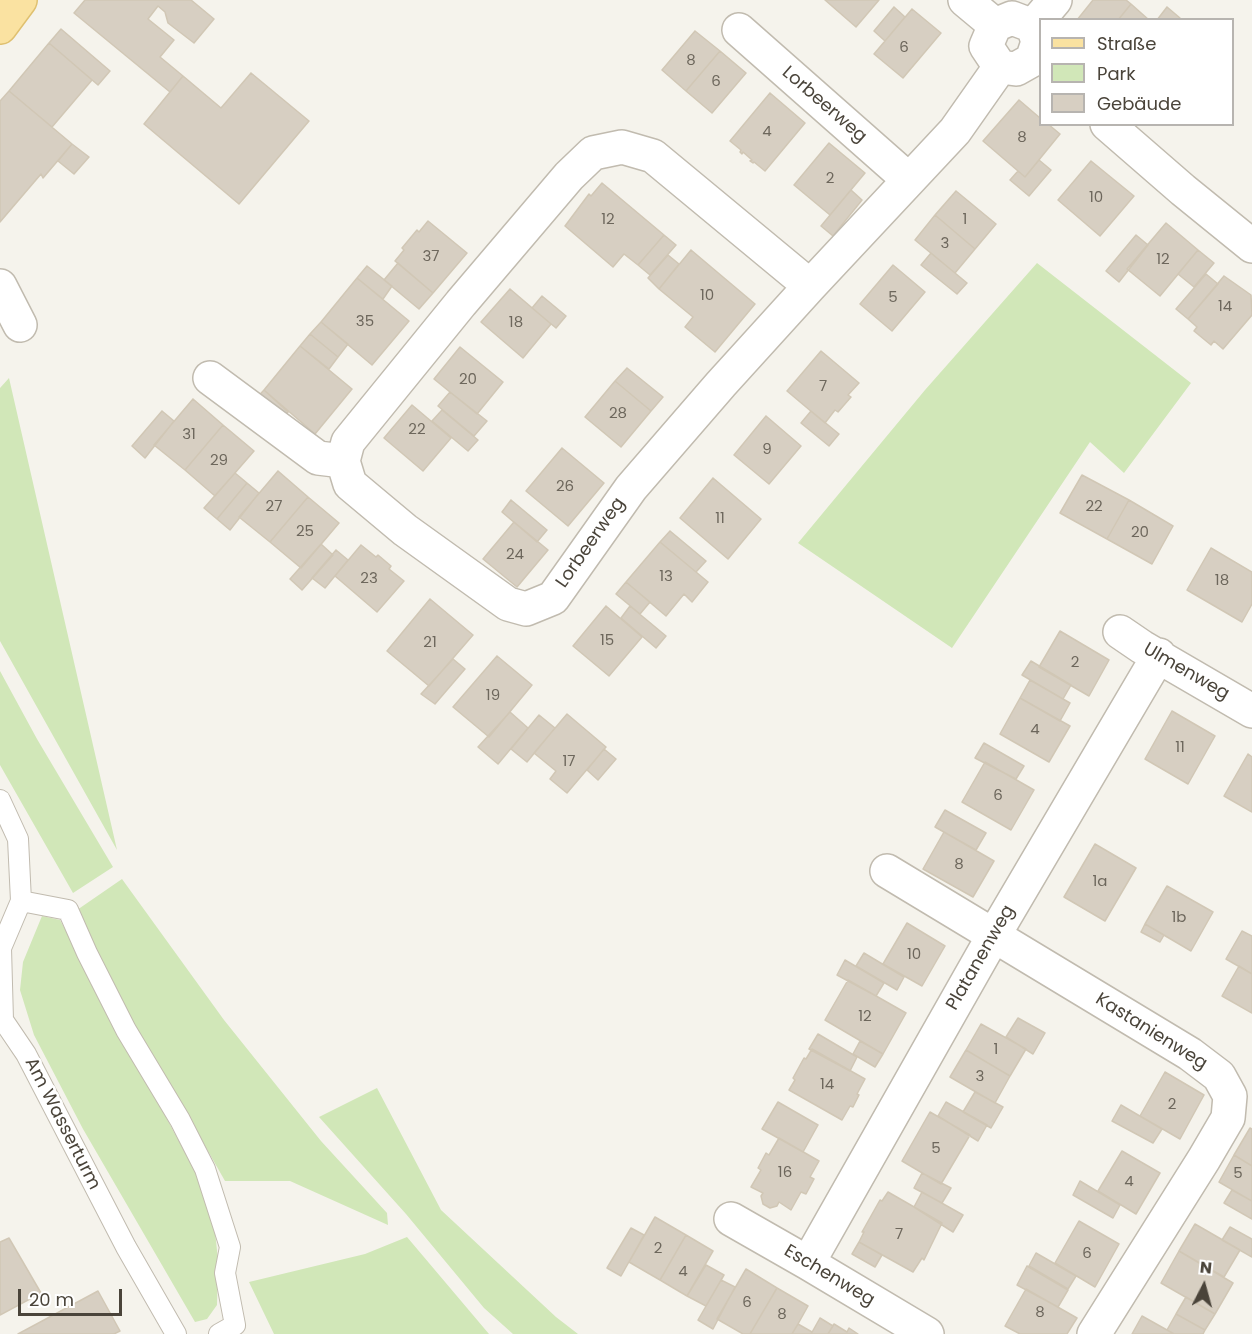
<!DOCTYPE html>
<html>
<head>
<meta charset="utf-8">
<style>
  body { margin:0 }
  #map { position:relative; width:1252px; height:1334px; overflow:hidden; background:#f5f3ec; font-family:Poppins,sans-serif }
  canvas { display:block }
  .legend { position:absolute; left:1039px; top:18px; width:195px; height:108px; box-sizing:border-box; background:#fff; border:2px solid #b7b4b0; margin:0; padding:8px 10px; list-style:none; font-size:18px; color:#4a443a }
  .legend li { display:flex; align-items:center; gap:12px; height:30px }
  .legend b { width:30px; border:2px solid #b7b4b0 }
  .north { position:absolute; left:1174px; top:1256px; width:60px; height:60px; -webkit-text-stroke:4px #fff; paint-order:stroke; rotate:6deg; font-size:16px; font-weight:700; line-height:24px; text-align:center; color:#4a443a }
  .north::after { content:''; display:block; margin:auto; width:21px; height:27px; background:#4a443a; clip-path:polygon(50% 0,100% 100%,50% 72%,0 100%) }
  .scale { position:absolute; left:18px; top:1289px; width:104px; height:27px; box-sizing:border-box; border:3px solid #4a443a; border-top:0; padding-left:8px; font-size:18px; line-height:21px; white-space:nowrap; color:#4a443a; -webkit-text-stroke:4px #fff; paint-order:stroke }
</style>
</head>
<body>
<div id="map">
<canvas width="1252" height="1334"></canvas>
<ul class="legend">
<li><b style="height:8px;background:#fae2a1"></b>Straße</li>
<li><b style="height:16px;background:#d1e7b8"></b>Park</li>
<li><b style="height:16px;background:#d7cfc2"></b>Gebäude</li>
</ul>
<div class="north">N</div>
<div class="scale">20 m</div>
</div>
<script>
const ctx = document.querySelector('canvas').getContext('2d');
ctx.lineJoin = 'round';
function paint(path, color) { ctx.fillStyle = color; ctx.fill(path, 'evenodd'); }
const shape = rows => new Path2D(rows.map(r => 'M' + r).join(''));
function trace(path, color, width, dash) { ctx.strokeStyle = color; ctx.lineWidth = width; ctx.lineCap = dash ? 'butt' : 'round'; ctx.setLineDash(dash || []); ctx.stroke(path); }
function label(font, color, halo, rows, align = 'center') {
  ctx.font = font + ' Poppins,sans-serif'; ctx.lineWidth = 5; ctx.setLineDash([]); ctx.textBaseline = 'middle'; ctx.strokeStyle = halo; ctx.fillStyle = color; for (const [text, x, y, turn = 0] of rows) {
    ctx.save(); ctx.translate(x, y); ctx.rotate((+turn || 0) * Math.PI / 180); ctx.textAlign = isNaN(turn) ? turn : align; if (halo) ctx.strokeText(text, 0, 0); ctx.fillText(text, 0, 0); ctx.restore();
  }
}
paint(shape([
  [1037,263,1191,383,1124,473,1090,442,952,648,798,543,925,390],
  [9,378,117,850,0,641,0,388],
  [0,671,37,739,113,867,73,893,0,765],
  [122,879,224,1020,321,1141,387,1213,388,1225,290,1181,225,1181,175,1093,122,1007,77,910],
  [42,916,60,920,196,1173,214,1222,218,1260,217,1305,207,1319,195,1322,83,1129,34,1035,20,990,23,962],
  [377,1088,441,1210,556,1317,578,1334,513,1334,484,1308,406,1214,319,1117],
  [407,1237,489,1334,274,1334,249,1282,365,1254]
]), '#d1e7b8');
const building = shape([
  [85,0,191,0,214,19,194,43,168,23,165,12,158,6,148,19,174,40,160,57,183,76,170,92,74,13,85,0],
  [825,0,879,0,856,27,825,0],
  [1093,0,1126,0,1131,4,1118,20,1077,20,1093,0],
  [1131,4,1149,20,1118,20,1131,4],
  [894,7,905,17,885,41,874,31,894,7],
  [1167,7,1180,18,1179,20,1157,20,1167,7],
  [912,9,941,33,903,78,874,54,912,9],
  [61,29,110,71,98,85,49,43,61,29],
  [695,31,720,51,686,91,662,70,695,31],
  [49,43,92,80,52,127,9,91,49,43],
  [720,51,746,73,712,113,686,91,720,51],
  [251,73,309,121,239,204,144,124,183,76,221,108,251,73],
  [9,91,72,144,43,178,41,174,0,222,0,101,9,91],
  [770,93,805,123,765,171,754,162,753,163,750,161,752,160,743,152,742,154,740,152,741,150,730,141,770,93],
  [1019,100,1040,118,1040,124,1048,124,1060,134,1025,177,983,141,1019,100],
  [829,143,865,173,830,215,794,185,829,143],
  [72,144,89,157,74,174,58,161,72,144],
  [1039,160,1051,170,1029,196,1010,180,1018,171,1025,177,1039,160],
  [1091,161,1134,196,1100,236,1058,200,1091,161],
  [602,183,664,235,638,265,624,254,613,267,565,226,589,194,591,196,602,183],
  [851,190,862,200,833,236,821,226,851,190],
  [956,191,996,224,975,249,935,215,956,191],
  [935,215,975,249,955,273,915,240,935,215],
  [428,221,467,253,433,293,395,261,404,250,402,248,417,230,419,232,428,221],
  [1166,223,1198,250,1160,296,1127,269,1166,223],
  [664,235,676,245,650,275,638,265,664,235],
  [1136,235,1148,245,1119,282,1106,271,1136,235],
  [691,250,755,304,715,352,685,327,693,317,659,289,691,250],
  [1198,250,1214,263,1194,287,1178,274,1198,250],
  [931,253,967,283,957,294,921,265,931,253],
  [668,255,679,264,659,289,648,278,668,255],
  [398,263,433,293,419,309,384,280,398,263],
  [893,265,925,292,892,331,860,304,893,265],
  [367,266,392,286,383,299,357,278,367,266],
  [1206,274,1218,284,1188,319,1176,309,1206,274],
  [1224,276,1251,295,1252,315,1223,349,1214,341,1211,345,1194,331,1197,327,1188,319,1224,276],
  [357,278,409,321,372,365,321,322,357,278],
  [510,289,551,324,523,358,481,322,510,289],
  [542,296,566,316,556,328,532,308,542,296],
  [321,322,348,344,338,357,310,334,321,322],
  [310,334,338,357,329,369,300,346,310,334],
  [300,346,352,389,315,434,264,390,300,346],
  [460,347,503,382,477,414,434,379,460,347],
  [821,351,859,383,848,395,851,397,838,412,835,410,825,423,787,391,821,351],
  [627,368,663,397,651,411,615,381,627,368],
  [615,381,651,411,621,447,585,417,615,381],
  [264,390,288,412,279,423,253,402,264,390],
  [450,392,487,421,474,436,438,406,450,392],
  [193,399,223,425,185,470,154,445,193,399],
  [412,405,451,438,423,471,384,438,412,405],
  [442,410,478,440,468,451,432,421,442,410],
  [162,411,174,421,145,458,132,446,162,411],
  [811,411,839,434,829,446,801,423,811,411],
  [766,416,801,446,769,484,734,455,766,416],
  [223,425,254,451,215,496,185,470,223,425],
  [562,448,604,483,568,526,526,491,562,448],
  [278,471,308,497,270,542,239,517,278,471],
  [235,473,247,483,217,519,204,508,235,473],
  [1082,475,1129,500,1107,539,1060,513,1082,475],
  [713,478,761,519,728,559,680,518,713,478],
  [247,483,259,493,230,530,217,519,247,483],
  [308,497,339,523,301,568,270,542,308,497],
  [511,500,547,530,537,542,502,512,511,500],
  [1129,500,1173,526,1152,564,1107,539,1129,500],
  [514,522,548,550,517,587,483,559,514,522],
  [670,531,706,561,696,572,660,542,670,531],
  [660,542,708,582,692,602,684,594,666,616,626,582,660,542],
  [321,544,333,555,302,590,290,579,321,544],
  [361,545,376,557,378,555,391,566,389,569,404,581,377,612,335,576,361,545],
  [1211,548,1252,572,1252,604,1242,622,1187,590,1211,548],
  [336,550,348,560,325,588,312,578,336,550],
  [626,582,650,602,640,614,616,594,626,582],
  [430,599,473,635,429,686,387,651,430,599],
  [606,606,642,637,609,676,573,646,606,606],
  [630,606,666,636,656,648,621,618,630,606],
  [1060,631,1109,660,1089,696,1039,667,1060,631],
  [497,656,532,685,489,737,453,707,497,656],
  [453,659,465,669,435,704,421,694,453,659],
  [1031,661,1071,685,1063,699,1022,675,1031,661],
  [1030,680,1070,703,1060,721,1020,698,1030,680],
  [1020,698,1070,726,1049,762,1000,734,1020,698],
  [1172,711,1215,736,1188,784,1145,759,1172,711],
  [510,712,528,728,498,764,478,747,510,712],
  [567,714,606,747,567,793,550,779,556,771,534,753,567,714],
  [539,715,555,728,527,762,511,749,539,715],
  [984,743,1024,766,1016,779,975,758,984,743],
  [604,749,616,759,598,780,587,770,604,749],
  [1248,754,1252,757,1252,812,1224,796,1248,754],
  [985,762,1034,790,1011,830,962,802,985,762],
  [945,810,986,833,976,850,935,827,945,810],
  [944,832,994,861,973,897,923,869,944,832],
  [1095,844,1136,868,1105,921,1064,897,1095,844],
  [1167,886,1213,912,1191,951,1145,924,1167,886],
  [907,923,945,946,922,986,883,964,907,923],
  [1145,924,1164,935,1160,942,1141,932,1145,924],
  [1242,931,1252,936,1252,974,1226,959,1242,931],
  [864,953,904,977,897,990,856,966,864,953],
  [845,960,884,983,876,996,837,975,845,960],
  [1239,966,1252,974,1252,1013,1222,996,1239,966],
  [848,980,906,1013,883,1054,825,1020,848,980],
  [1018,1018,1045,1033,1033,1054,1006,1037,1018,1018],
  [981,1024,1026,1049,1010,1076,966,1050,981,1024],
  [818,1034,857,1057,850,1071,809,1049,818,1034],
  [860,1041,883,1054,875,1067,853,1054,860,1041],
  [812,1049,865,1079,857,1094,859,1095,853,1107,850,1106,842,1120,789,1090,795,1080,793,1078,804,1058,806,1059,812,1049],
  [966,1050,1010,1076,995,1103,950,1077,966,1050],
  [1165,1072,1204,1095,1180,1139,1140,1116,1165,1072],
  [975,1092,1003,1107,991,1128,963,1112,975,1092],
  [778,1102,818,1125,803,1152,762,1129,778,1102],
  [946,1102,987,1125,978,1141,938,1116,946,1102],
  [1121,1105,1162,1129,1153,1143,1112,1121,1121,1105],
  [930,1112,970,1135,941,1184,902,1161,930,1112],
  [1250,1128,1252,1129,1252,1166,1234,1155,1250,1128],
  [779,1138,819,1161,810,1177,814,1179,806,1194,801,1192,791,1210,779,1202,777,1206,770,1208,763,1204,761,1196,763,1193,751,1187,761,1170,758,1168,766,1153,769,1155,779,1138],
  [1122,1151,1160,1173,1136,1214,1098,1191,1122,1151],
  [1234,1155,1252,1166,1252,1201,1219,1182,1234,1155],
  [922,1173,951,1188,942,1203,914,1188,922,1173],
  [1080,1181,1120,1205,1113,1218,1073,1195,1080,1181],
  [1232,1190,1252,1201,1252,1219,1224,1203,1232,1190],
  [888,1192,942,1223,924,1260,922,1258,913,1272,859,1242,864,1232,862,1232,880,1200,882,1201,888,1192],
  [922,1192,963,1215,953,1232,914,1207,922,1192],
  [655,1217,686,1235,660,1280,629,1262,655,1217],
  [1079,1221,1119,1244,1095,1287,1055,1263,1079,1221],
  [1195,1224,1240,1250,1224,1277,1179,1251,1195,1224],
  [1230,1227,1252,1239,1252,1257,1222,1240,1230,1227],
  [631,1228,644,1235,621,1276,607,1268,631,1228],
  [686,1235,713,1251,687,1296,660,1280,686,1235],
  [9,1238,41,1293,0,1315,0,1242,9,1238],
  [859,1242,882,1255,875,1267,852,1254,859,1242],
  [1179,1251,1233,1283,1215,1314,1161,1283,1179,1251],
  [1036,1253,1076,1276,1068,1289,1029,1266,1036,1253],
  [706,1265,724,1275,706,1306,687,1296,706,1265],
  [1027,1266,1068,1290,1058,1307,1017,1285,1027,1266],
  [746,1269,777,1288,750,1334,743,1334,717,1319,746,1269],
  [721,1280,735,1287,713,1329,698,1320,721,1280],
  [777,1288,808,1306,798,1324,792,1334,750,1334,777,1288],
  [1026,1289,1077,1318,1067,1334,1020,1334,1005,1326,1026,1289],
  [98,1291,120,1331,114,1334,18,1334,98,1291],
  [1186,1297,1215,1314,1205,1330,1176,1314,1186,1297],
  [1176,1314,1205,1330,1203,1334,1174,1334,1167,1330,1176,1314],
  [1142,1316,1167,1330,1174,1334,1132,1334,1142,1316],
  [820,1318,833,1326,828,1334,811,1334,820,1318],
  [798,1324,812,1332,811,1334,792,1334,798,1324],
  [834,1324,847,1332,849,1328,858,1334,828,1334,834,1324]
]);
paint(building, '#d7cfc2');
trace(building, '#d1c7b5', 1.5);
const lane = shape([
  [0,800,18,839,21,901,1,948,3,1020,26,1054,126,1247,176,1334],
  [21,901,68,910,87,953,126,1030,180,1120,205,1169,230,1247,225,1273,235,1325,219,1334]
]);
const street = shape([
  [965,0,995,25],
  [1012,18,1033,26,1038,42,1032,60,1016,69,1000,67,986,46,995,25,1012,18],
  [1033,26,1055,0],
  [739,30,909,180],
  [1107,124,1183,190,1252,246],
  [0,286,20,325],
  [810,286,653,156,622,147,593,153,569,176,461,303,348,442,343,461,350,484,405,530,508,604,526,609,553,598,631,488,721,384,810,286,955,131,1000,67],
  [210,378,318,458,343,461],
  [1120,632,1142,647,1252,711],
  [887,871,1190,1054,1219,1076,1230,1096,1228,1118,1204,1159,1094,1334],
  [731,1219,808,1263,927,1334],
  [808,1263,994,935,1159,655]
]);
const primary = shape([
  [0,27,20,0]
]);
trace(lane, '#c1bbaf', 22);
trace(street, '#c1bbaf', 36);
trace(primary, '#dfc070', 36);
trace(lane, '#fff', 20);
trace(street, '#fff', 33);
trace(primary, '#fae2a1', 33);
label('15px', '#6d675c', null, [
  ["6",904,48],
  ["8",691,61],
  ["6",716,82],
  ["4",767,132],
  ["8",1022,138],
  ["2",830,179],
  ["10",1096,198],
  ["12",608,220],
  ["1",965,220],
  ["3",945,244],
  ["37",431,257],
  ["12",1163,260],
  ["10",707,296],
  ["5",893,298],
  ["14",1225,307],
  ["35",365,322],
  ["18",516,323],
  ["20",468,380],
  ["7",823,387],
  ["28",618,414],
  ["22",417,430],
  ["31",189,435],
  ["9",767,450],
  ["29",219,461],
  ["26",565,487],
  ["27",274,507],
  ["22",1094,507],
  ["11",720,519],
  ["25",305,532],
  ["20",1140,533],
  ["24",515,555],
  ["13",666,577],
  ["23",369,579],
  ["18",1222,581],
  ["15",607,641],
  ["21",430,643],
  ["2",1075,663],
  ["19",493,696],
  ["4",1035,730],
  ["11",1180,748],
  ["17",569,762],
  ["6",998,796],
  ["8",959,865],
  ["1a",1100,882],
  ["1b",1179,918],
  ["10",914,955],
  ["12",865,1017],
  ["1",996,1050],
  ["3",980,1077],
  ["14",827,1085],
  ["2",1172,1105],
  ["5",936,1149],
  ["16",785,1173],
  ["5",1238,1174],
  ["4",1129,1182],
  ["7",899,1235],
  ["2",658,1249],
  ["6",1087,1254],
  ["4",683,1272],
  ["6",747,1303],
  ["8",1040,1313],
  ["8",782,1315]
]);
label('18px', '#4a443a', '#fff', [
  ["Lorbeerweg",824,105,41],
  ["Lorbeerweg",591,543,-55],
  ["Ulmenweg",1186,672,30],
  ["Platanenweg",981,958,-60],
  ["Kastanienweg",1151,1032,32],
  ["Am Wasserturm",62,1124,63],
  ["Eschenweg",829,1276,31]
]);
</script>
</body>
</html>
